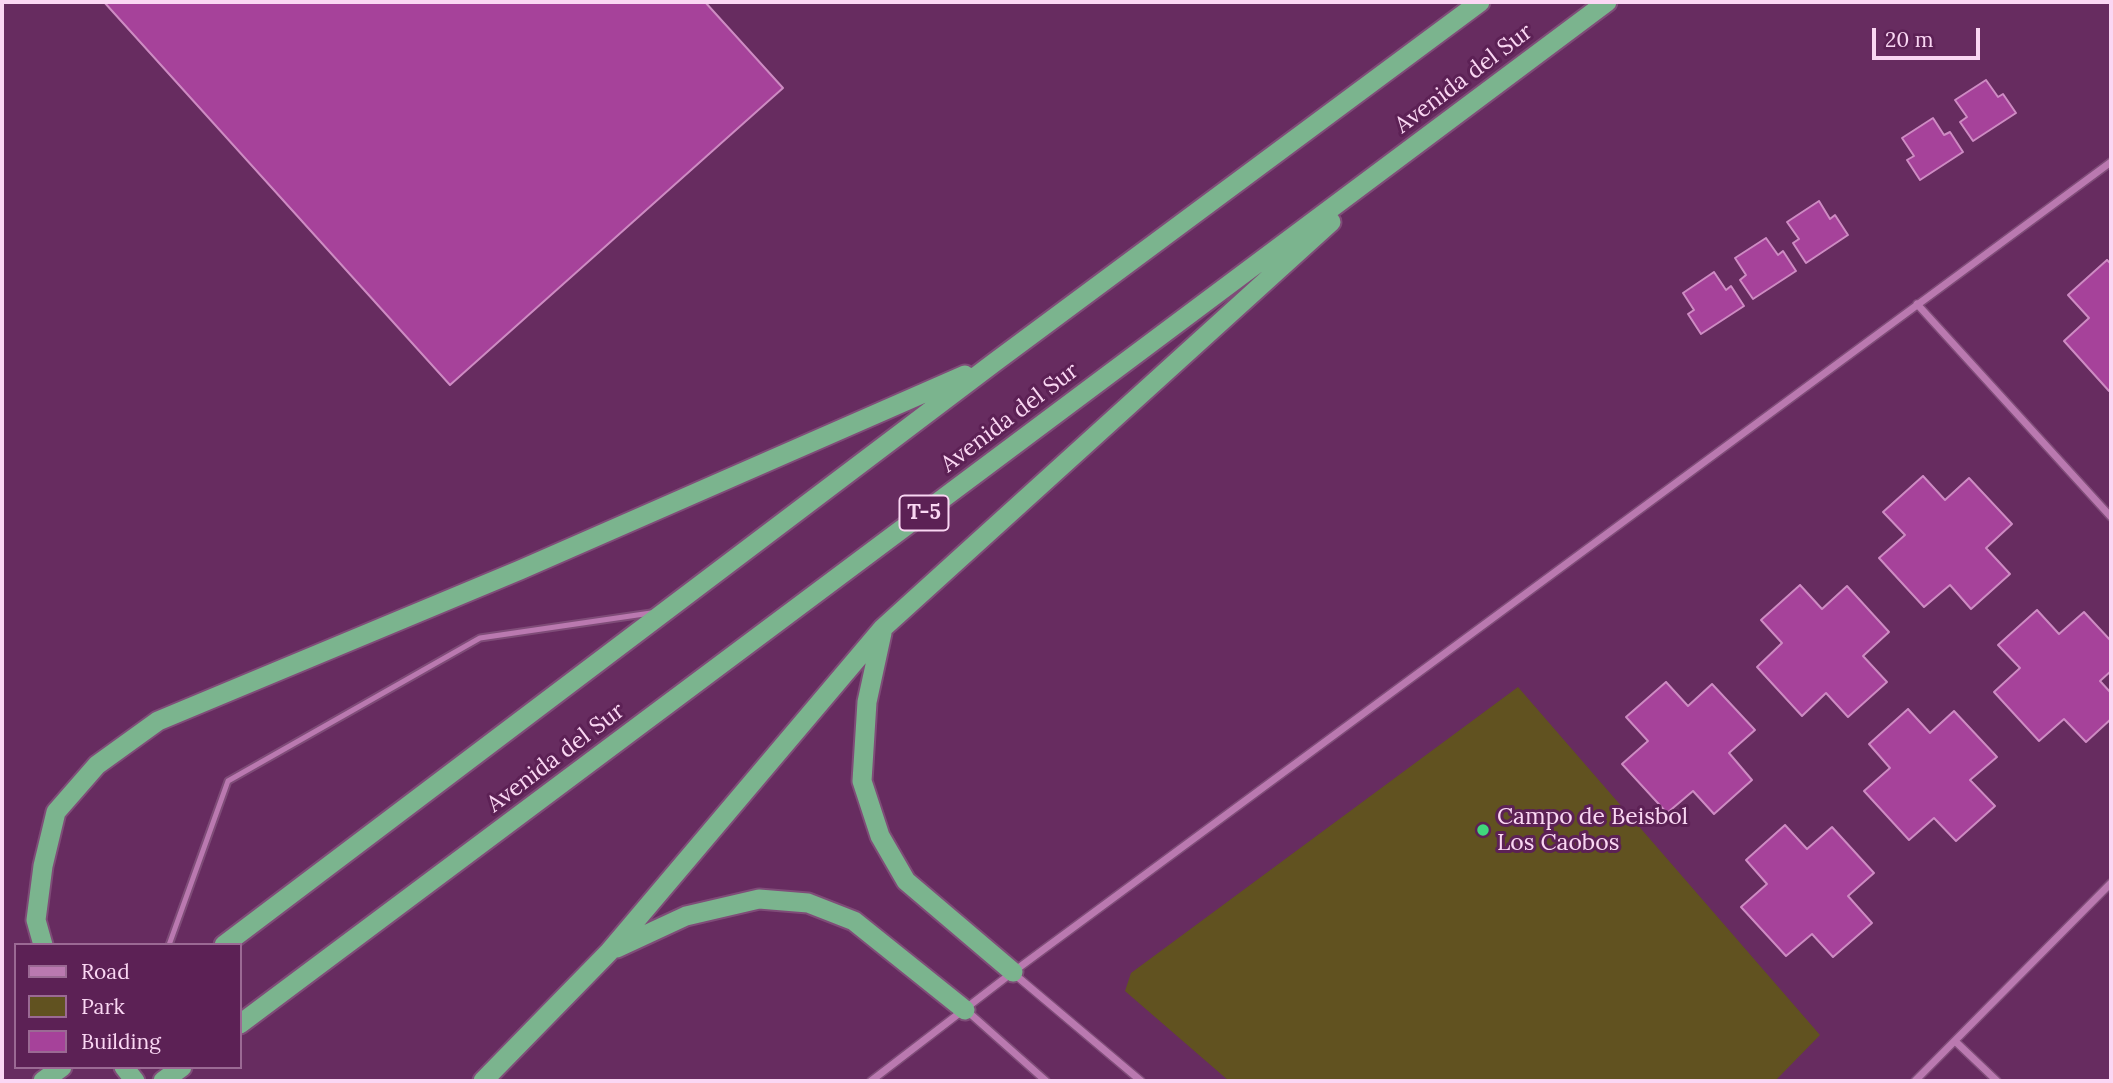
<!DOCTYPE html>
<html>
<head>
<meta charset="utf-8">
<style>
  body { margin:0 }
  #map { position:relative; width:2113px; height:1083px; overflow:hidden; background:#672c60; font-family:Lora,serif }
  canvas { display:block }
  .frame { position:absolute; inset:0; border:4px solid #fad7f3; pointer-events:none }
  .legend { position:absolute; left:14px; top:943px; width:228px; height:126px; box-sizing:border-box; background:#5c2155; border:2px solid #9b6a94; margin:0; padding:9px 12px; list-style:none; font-size:21px; color:#fad7f3 }
  .legend li { display:flex; align-items:center; gap:14px; height:35px }
  .legend b { width:35px; border:2px solid #9b6a94 }
  .scale { position:absolute; left:1872px; top:28px; width:108px; height:32px; box-sizing:border-box; border:4px solid #fad7f3; border-top:0; padding-left:9px; font-size:21px; line-height:24px; white-space:nowrap; color:#fad7f3; -webkit-text-stroke:5px #5c2155; paint-order:stroke }
</style>
</head>
<body>
<div id="map">
<canvas width="2113" height="1083"></canvas>
<div class="frame"></div>
<ul class="legend">
<li><b style="height:9px;background:#ba79b0"></b>Road</li>
<li><b style="height:19px;background:#615220"></b>Park</li>
<li><b style="height:19px;background:#a6429a"></b>Building</li>
</ul>
<div class="scale">20 m</div>
</div>
<script>
const ctx = document.querySelector('canvas').getContext('2d');
ctx.lineJoin = 'round';
function paint(path, color) { ctx.fillStyle = color; ctx.fill(path, 'evenodd'); }
const shape = rows => new Path2D(rows.map(r => 'M' + r).join(''));
function trace(path, color, width, dash) { ctx.strokeStyle = color; ctx.lineWidth = width; ctx.lineCap = dash ? 'butt' : 'round'; ctx.setLineDash(dash || []); ctx.stroke(path); }
function label(font, color, halo, rows, align = 'center') {
  ctx.font = font + ' Lora,serif'; ctx.lineWidth = 6; ctx.setLineDash([]); ctx.textBaseline = 'middle'; ctx.strokeStyle = halo; ctx.fillStyle = color; for (const [text, x, y, turn = 0] of rows) {
    ctx.save(); ctx.translate(x, y); ctx.rotate((+turn || 0) * Math.PI / 180); ctx.textAlign = isNaN(turn) ? turn : align; if (halo) ctx.strokeText(text, 0, 0); ctx.fillText(text, 0, 0); ctx.restore();
  }
}
paint(shape([
  [1518,687,1820,1035,1775,1081,1229,1081,1125,991,1131,973]
]), '#615220');
const building = shape([
  [104,2,705,2,783,88,450,385,104,2],
  [1986,80,1998,97,2003,94,2016,113,1973,141,1960,122,1967,117,1955,100,1986,80],
  [1933,118,1944,135,1950,132,1963,152,1920,180,1907,160,1914,156,1902,138,1933,118],
  [1819,201,1830,219,1835,215,1848,235,1806,263,1793,243,1799,239,1787,222,1819,201],
  [1766,238,1778,255,1783,251,1796,271,1753,299,1740,280,1746,275,1735,258,1766,238],
  [2107,260,2111,264,2111,388,2109,391,2064,341,2089,318,2068,295,2107,260],
  [1714,272,1726,290,1731,286,1744,306,1701,334,1688,314,1694,310,1683,293,1714,272],
  [1923,476,1945,500,1969,478,2012,524,1986,548,2010,574,1971,609,1950,585,1924,607,1879,558,1905,535,1883,512,1923,476],
  [1800,585,1822,609,1847,586,1889,632,1863,656,1887,682,1848,717,1826,693,1802,716,1757,667,1782,643,1761,620,1800,585],
  [2037,610,2059,634,2084,612,2111,641,2111,671,2100,681,2111,693,2111,719,2086,742,2064,719,2039,741,1994,692,2020,668,1998,645,2037,610],
  [1666,682,1688,706,1712,684,1755,730,1729,753,1752,780,1714,814,1693,791,1667,813,1622,764,1648,741,1626,717,1666,682],
  [1908,709,1930,733,1954,711,1997,757,1970,780,1995,806,1956,841,1934,818,1909,840,1864,791,1890,768,1869,744,1908,709],
  [1785,825,1807,849,1832,827,1874,873,1848,896,1872,923,1833,957,1812,934,1786,956,1741,907,1767,884,1746,860,1785,825]
]);
paint(building, '#a6429a');
trace(building, '#ce8bc3', 2);
const service = shape([
  [169,945,228,781,480,638,651,613]
]);
const minor = shape([
  [1917,304,2111,517],
  [1013,973,1141,1081],
  [966,1010,1046,1081],
  [1955,1041,1997,1081],
  [871,1081,1013,972,2111,162],
  [1915,1081,2111,883]
]);
const trunk = shape([
  [882,633,867,702,862,781,880,836,906,881,1013,972],
  [43,945,36,920,43,866,56,812,97,765,158,721,520,570,965,375],
  [224,945,995,362,1480,2],
  [617,948,686,916,759,899,808,903,854,921,965,1010],
  [240,1024,1607,2],
  [124,1067,135,1081],
  [43,1081,62,1067],
  [163,1081,182,1067],
  [483,1081,609,952,883,628,1331,222]
]);
trace(service, '#7f4c78', 9);
trace(minor, '#7f4c78', 10);
trace(trunk, '#7f4c78', 23);
trace(service, '#ba79b0', 5);
trace(minor, '#ba79b0', 7);
trace(trunk, '#7bb48e', 19);
for (const [x, y, r, color] of [
  [1483,830,7,"#40d77c"]
]) { const dot = new Path2D(); dot.arc(x, y, r, 0, 2 * Math.PI); ctx.fillStyle = color; ctx.fill(dot); trace(dot, '#5c2155', 2.5); }
for (const [x, y, w] of [
  [924,513,49]
]) { const box = new Path2D(); box.roundRect(x - w / 2, y - 17.5, w, 35, 5); ctx.fillStyle = '#5c2155'; ctx.fill(box); trace(box, '#fad7f3', 2); }
label('bold 21px', '#fad7f3', null, [
  ["T-5",924,513]
]);
label('23px', '#fad7f3', '#5c2155', [
  ["Avenida del Sur",1464,79,-37],
  ["Avenida del Sur",1010,418,-37],
  ["Avenida del Sur",556,758,-37]
]);
label('23px', '#fad7f3', '#5c2155', [
  ["Campo de Beisbol",1497,817],
  ["Los Caobos",1497,843]
], 'left');
</script>
</body>
</html>
